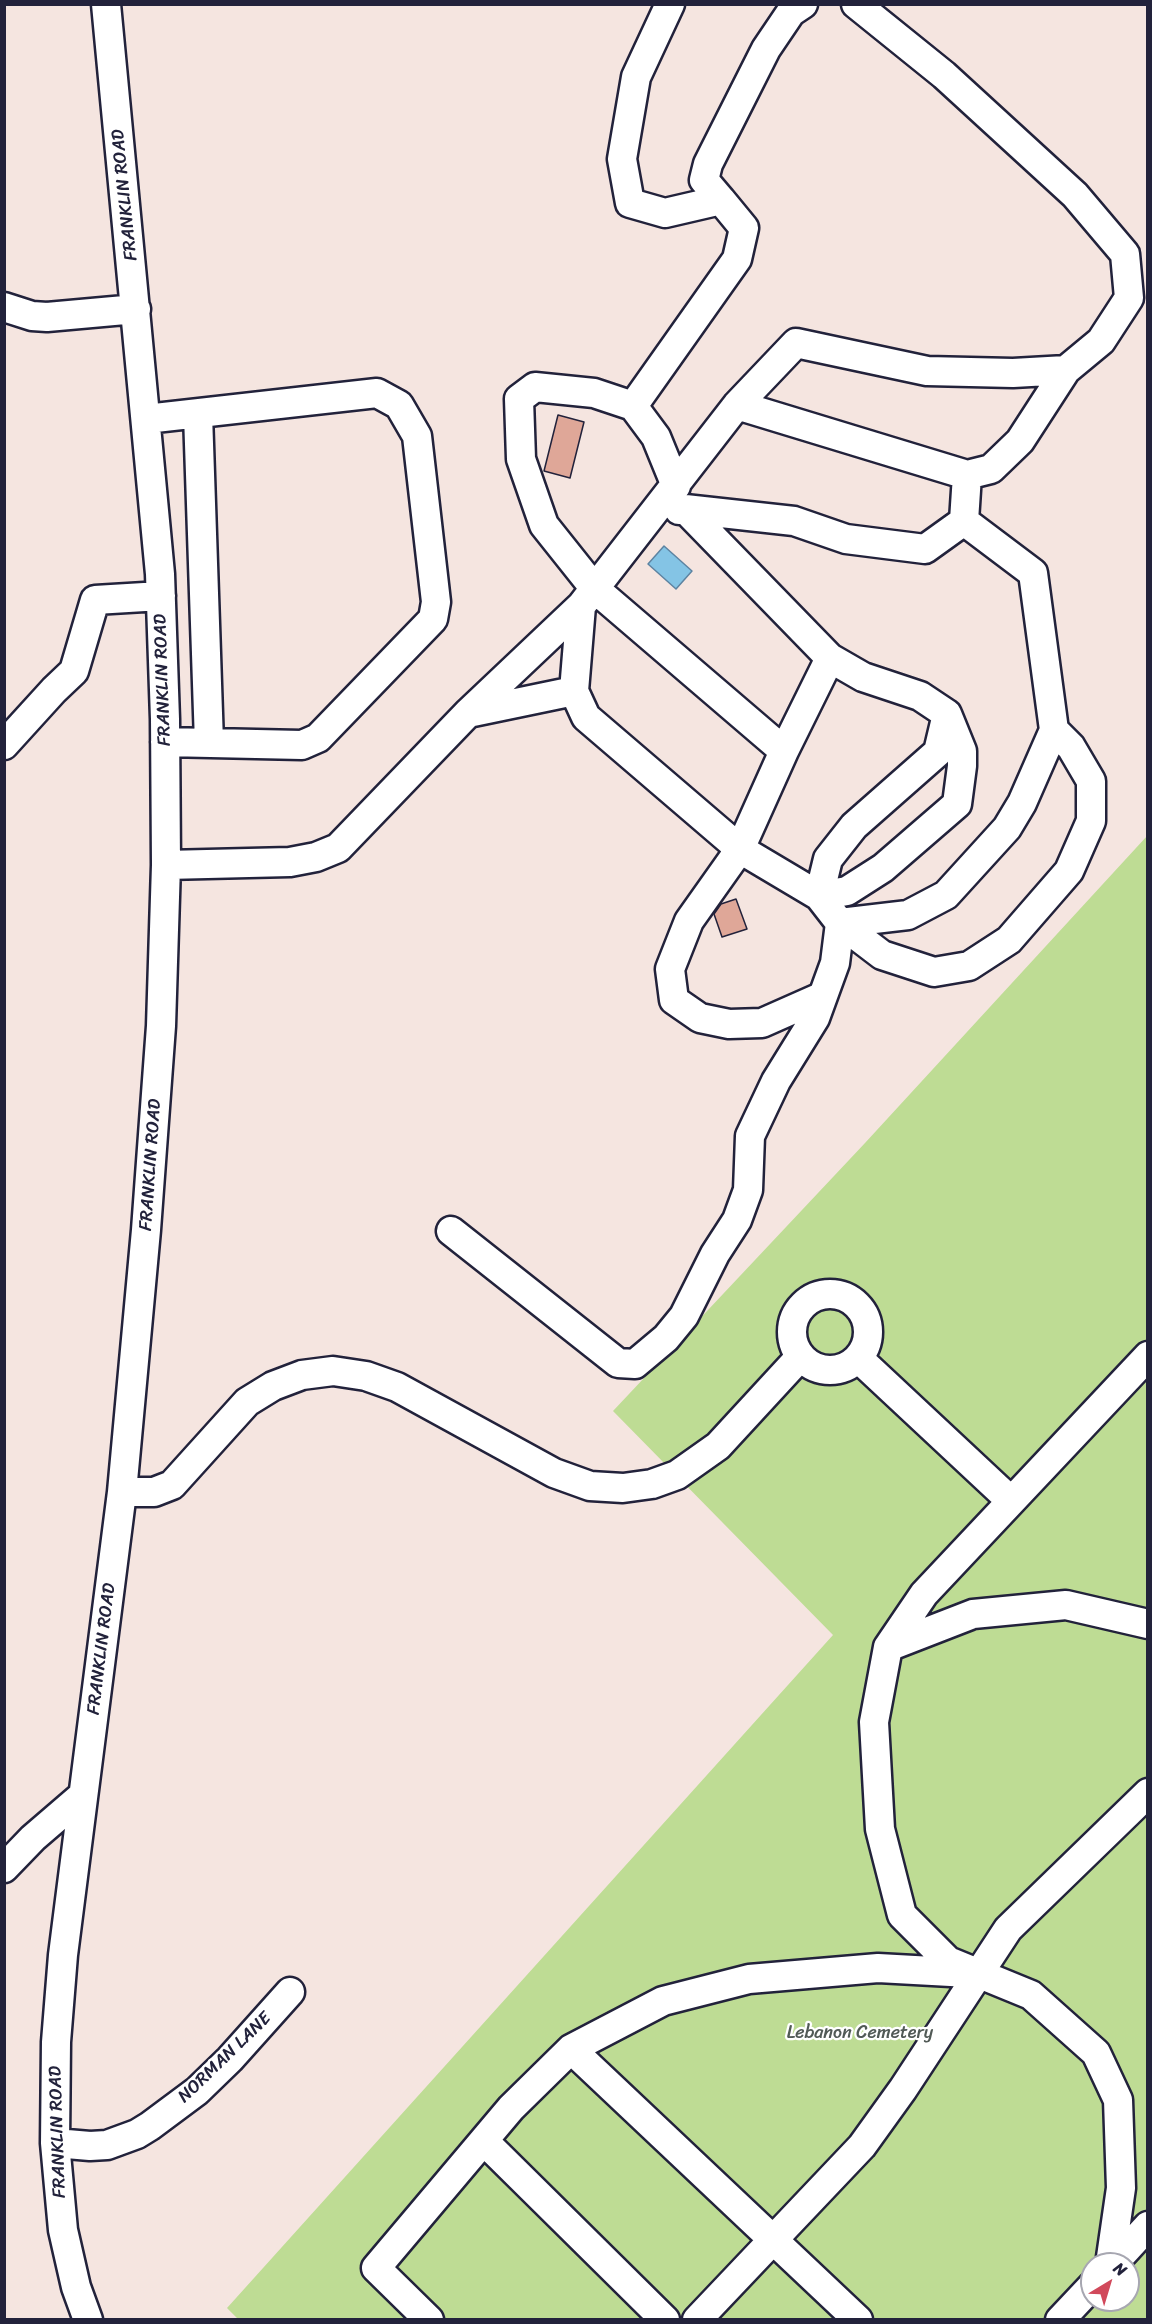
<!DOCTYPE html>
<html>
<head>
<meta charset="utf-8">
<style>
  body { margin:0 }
  #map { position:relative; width:1152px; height:2324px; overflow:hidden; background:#f5e5e0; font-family:Sriracha,sans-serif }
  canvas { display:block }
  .frame { position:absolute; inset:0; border:6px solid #22223b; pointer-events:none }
  .north { position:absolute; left:1080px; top:2252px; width:60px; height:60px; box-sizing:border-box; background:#fff; border:2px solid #a7a7b1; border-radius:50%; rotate:38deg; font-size:16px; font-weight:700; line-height:24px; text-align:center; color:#22223b }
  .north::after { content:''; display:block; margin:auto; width:21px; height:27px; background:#d1495b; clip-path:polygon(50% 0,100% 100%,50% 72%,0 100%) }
</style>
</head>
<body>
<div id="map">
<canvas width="1152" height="2324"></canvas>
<div class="frame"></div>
<div class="north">N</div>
</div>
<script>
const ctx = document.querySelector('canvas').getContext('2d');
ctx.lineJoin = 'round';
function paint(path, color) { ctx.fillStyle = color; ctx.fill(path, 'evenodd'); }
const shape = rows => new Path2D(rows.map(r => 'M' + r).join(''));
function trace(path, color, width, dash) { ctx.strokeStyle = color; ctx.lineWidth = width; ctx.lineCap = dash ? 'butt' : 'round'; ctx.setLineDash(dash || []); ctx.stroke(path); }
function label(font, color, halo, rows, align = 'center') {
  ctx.font = font + ' Sriracha,sans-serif'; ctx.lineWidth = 4.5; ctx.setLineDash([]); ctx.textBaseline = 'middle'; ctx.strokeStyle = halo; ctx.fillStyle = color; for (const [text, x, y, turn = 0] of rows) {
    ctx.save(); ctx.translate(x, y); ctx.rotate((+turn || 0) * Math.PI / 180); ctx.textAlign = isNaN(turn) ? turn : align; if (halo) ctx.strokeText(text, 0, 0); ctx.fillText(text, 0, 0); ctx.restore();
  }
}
paint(shape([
  [1147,836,1147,2317,1145,2320,239,2320,227,2308,833,1635,613,1411,865,1143],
  [1092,2264,1128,2264,1128,2300,1092,2300]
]), '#bedc94');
const water = shape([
  [664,546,692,571,676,589,648,564,664,546]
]);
paint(water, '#84c4e5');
trace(water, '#5d83a1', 1.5);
const building = shape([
  [558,415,584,422,570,478,544,471,558,415],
  [736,899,747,929,722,937,714,914,721,904,736,899]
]);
paint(building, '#dfa798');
trace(building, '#22223b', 1.5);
const minor = shape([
  [721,200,704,180,708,164,766,49,791,12,803,4],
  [4,307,32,316,47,317,136,309],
  [737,405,967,475,991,469,1020,441,1066,370],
  [633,406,737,259,744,228,721,200,665,213,630,203,622,159,636,77,670,4],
  [198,414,209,743],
  [146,419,377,393,399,405,417,436,436,602,433,619,318,738,302,745,165,742],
  [676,486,656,437,633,406,594,393,535,387,519,399,521,459,544,525,595,589,784,751],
  [679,510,685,509,794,521,846,539,925,549,964,521],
  [581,606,574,691,586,717,740,849,819,896,847,891,883,868,957,804,962,766,962,751,947,714,920,696,863,677,830,658,685,509],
  [468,713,574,691],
  [4,745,54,690,74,671,95,600,161,596],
  [166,865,290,862,316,857,338,848,468,713,581,606,737,405,796,343,927,371,1013,373,1066,370,1101,341,1129,298,1125,254,1075,195,944,75,856,4],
  [840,923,882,955,934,972,969,966,1009,940,1069,871,1091,821,1091,781,1071,747,1054,730,1033,573,964,521,967,475],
  [840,923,908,915,946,895,1007,828,1022,803,1054,730],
  [823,996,762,1023,729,1024,700,1018,674,1000,670,969,689,921,740,849,784,751,827,664],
  [451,1231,618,1363,635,1364,666,1338,684,1316,715,1254,737,1220,748,1190,750,1136,776,1081,815,1018,835,963,840,923,819,896,828,859,854,826,938,752,947,714],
  '792 1332a38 38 0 1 1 76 0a38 38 0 1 1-76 0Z',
  [858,1358,1010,1500],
  [122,1492,154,1492,172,1485,247,1402,273,1386,302,1375,333,1371,366,1376,397,1387,554,1473,590,1486,623,1488,652,1484,677,1475,718,1446,800,1357],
  [888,1647,973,1614,1066,1605,1148,1624],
  [4,1868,33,1838,83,1795],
  [571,2049,858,2320],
  [484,2141,665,2320],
  [55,2143,90,2146,107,2145,137,2134,150,2126,197,2091,230,2059,290,1992],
  [1110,2264,1121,2188,1118,2100,1096,2053,1031,1995,948,1961,902,1915,880,1829,874,1722,888,1647,924,1594,1148,1356],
  [1113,2264,1148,2226],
  [88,2320,76,2287,63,2230,55,2143,56,2042,63,1955,122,1492,146,1230,161,1026,166,865,165,719,160,574,106,4],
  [429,2320,376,2268,511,2108,571,2049,663,2001,749,1979,878,1968,969,1973],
  [697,2320,862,2146,903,2089,1008,1929,1148,1793],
  [1060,2320,1092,2286]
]);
trace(minor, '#22223b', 33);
trace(minor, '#fff', 28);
label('18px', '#22223b', '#fff', [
  ["FRANKLIN ROAD",125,195,-96],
  ["FRANKLIN ROAD",163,680,-92],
  ["FRANKLIN ROAD",151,1165,-86],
  ["FRANKLIN ROAD",102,1649,-83],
  ["NORMAN LANE",225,2058,-44],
  ["FRANKLIN ROAD",58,2132,-92]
]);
label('18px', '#515a56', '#fff', [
  ["Lebanon Cemetery",860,2033]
]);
</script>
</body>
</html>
